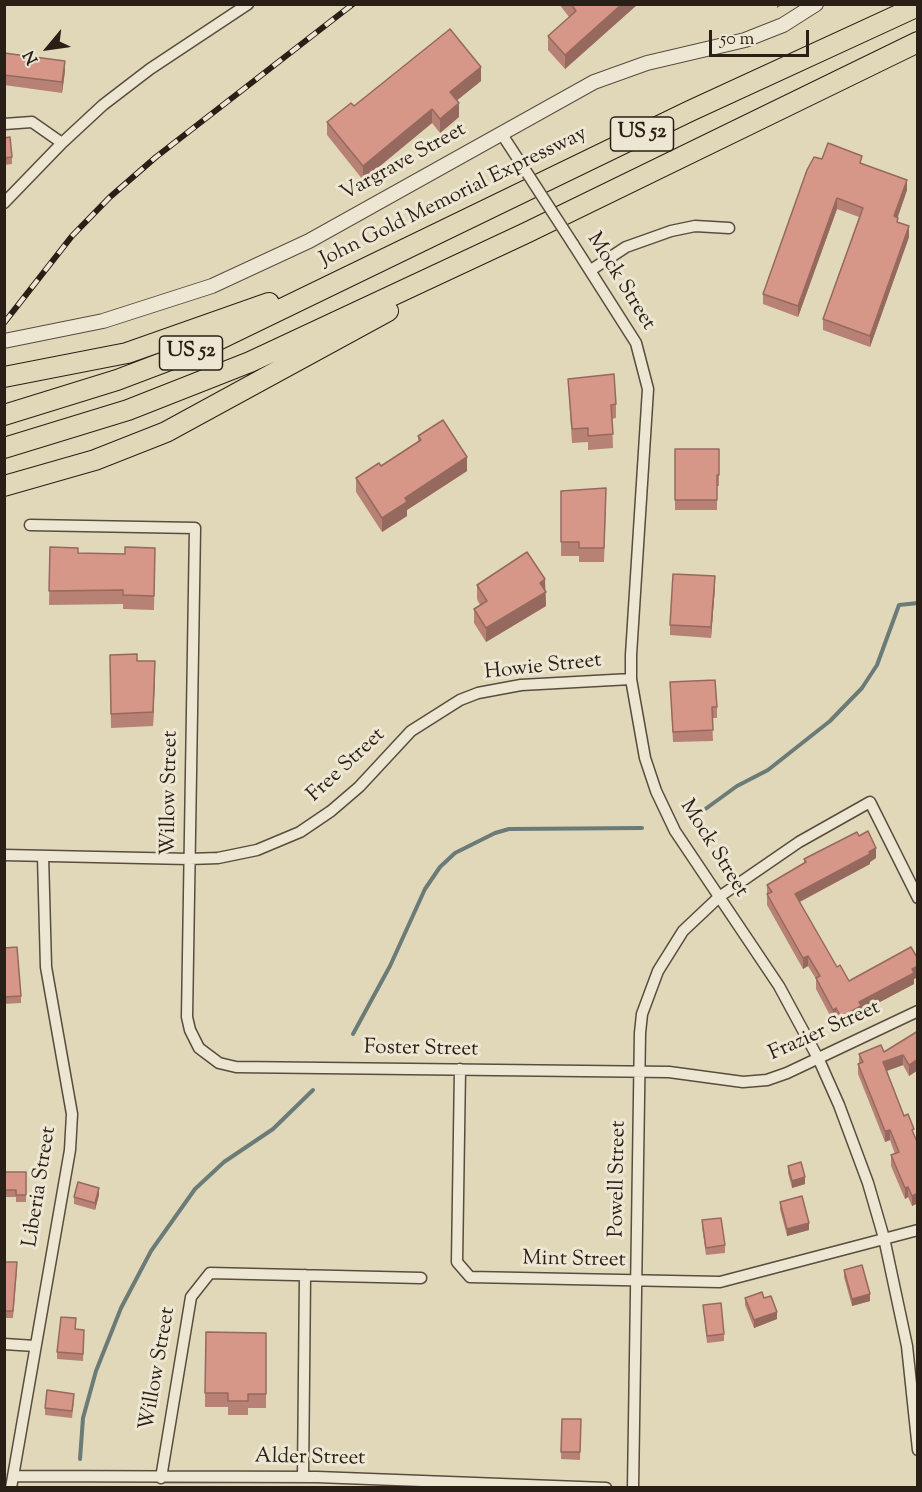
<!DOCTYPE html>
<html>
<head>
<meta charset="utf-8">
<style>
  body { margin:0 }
  #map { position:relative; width:922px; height:1492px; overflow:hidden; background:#e1d8b9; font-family:"Sorts Mill Goudy",serif }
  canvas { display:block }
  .frame { position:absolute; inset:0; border:6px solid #2a1f16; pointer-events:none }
  .north { position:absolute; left:18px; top:18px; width:60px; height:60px; -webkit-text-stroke:4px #ece6d2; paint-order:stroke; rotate:241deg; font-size:16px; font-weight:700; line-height:24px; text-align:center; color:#2a1f16 }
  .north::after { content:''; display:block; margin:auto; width:21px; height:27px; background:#2a1f16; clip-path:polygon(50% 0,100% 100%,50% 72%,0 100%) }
  .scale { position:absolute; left:709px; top:30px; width:100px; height:27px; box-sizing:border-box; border:3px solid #2a1f16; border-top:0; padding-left:8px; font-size:18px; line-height:21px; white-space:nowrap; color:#2a1f16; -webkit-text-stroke:4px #ece6d2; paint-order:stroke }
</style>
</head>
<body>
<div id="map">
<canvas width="922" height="1492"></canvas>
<div class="frame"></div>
<div class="north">N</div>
<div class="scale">50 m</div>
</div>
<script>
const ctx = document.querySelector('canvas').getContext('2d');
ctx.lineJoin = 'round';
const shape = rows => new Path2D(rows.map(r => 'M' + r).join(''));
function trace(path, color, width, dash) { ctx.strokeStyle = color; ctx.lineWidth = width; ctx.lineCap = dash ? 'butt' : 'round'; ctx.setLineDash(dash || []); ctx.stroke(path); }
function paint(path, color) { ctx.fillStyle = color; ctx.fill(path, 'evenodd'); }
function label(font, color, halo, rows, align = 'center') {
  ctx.font = font + ' "Sorts Mill Goudy",serif'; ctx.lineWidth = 6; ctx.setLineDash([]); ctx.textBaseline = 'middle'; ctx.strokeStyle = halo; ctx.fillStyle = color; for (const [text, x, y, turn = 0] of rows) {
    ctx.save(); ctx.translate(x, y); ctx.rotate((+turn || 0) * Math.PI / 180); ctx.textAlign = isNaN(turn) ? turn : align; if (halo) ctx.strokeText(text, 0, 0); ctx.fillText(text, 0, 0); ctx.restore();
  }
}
trace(shape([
  [693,818,737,786,768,770,830,721,862,688,877,665,899,605,918,603],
  [353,1034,390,966,425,889,440,867,455,853,495,833,509,829,642,828],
  [80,1459,83,1418,96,1371,121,1308,151,1251,195,1189,224,1162,273,1129,313,1090]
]), '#6b7b77', 4);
const minor = shape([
  [4,124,32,122,62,143],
  [501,133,518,159],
  [4,203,62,143,103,105,150,69,248,4],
  [573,244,636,343,648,389,631,655,631,679,645,758,656,791,675,831,779,986,819,1060,839,1105,868,1183,884,1238,907,1346,918,1450],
  [591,270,626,247,671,231,695,226,729,228],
  [30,525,195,528,187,1017,190,1030,199,1048,219,1063,236,1067,669,1072,743,1082,767,1080,787,1073,918,1011],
  [4,855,189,859,218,858,257,850,300,832,331,811,359,787,411,731,460,700,478,693,521,685,631,679],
  [460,1069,457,1262,470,1277,720,1282,918,1230],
  [4,1344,35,1346],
  [13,1476,317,1477,606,1488],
  [303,1477,305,1275],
  [161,1478,191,1297,210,1273,421,1278],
  [11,1488,70,1150,72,1114,46,967,43,856],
  [633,1488,640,1033,642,1014,658,971,683,931,719,897,799,842,870,802,918,898]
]);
const tertiary = shape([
  [4,341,103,321,212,286,309,241,594,82,647,63,745,40,783,25,816,4]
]);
const motorway = shape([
  [4,377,127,353,269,303],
  [4,415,117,380,199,349,690,111,918,6],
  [4,448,128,410,250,362,526,233,918,42],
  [4,486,95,460,166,432,388,311]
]);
trace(minor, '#584d3f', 13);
trace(tertiary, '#584d3f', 16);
trace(motorway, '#2a1f16', 22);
trace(minor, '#ece6d2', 10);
trace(tertiary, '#ece6d2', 14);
trace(motorway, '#e1d8b9', 20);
const rail = shape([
  [4,323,72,236,110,197,156,157,353,4]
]);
trace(rail, '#2a1f16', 6);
trace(rail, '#ece6d2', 4, [11]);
const minorBridge = shape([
  [518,159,573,244]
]);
trace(minorBridge, '#584d3f', 13, []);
trace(minorBridge, '#ece6d2', 10);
paint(shape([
  [559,4,638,4,565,69,548,50,548,36,569,17],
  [4,53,65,71,62,93,4,85],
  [481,81,456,101,459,117,440,133,432,123,363,180,327,135,327,122,354,106],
  [4,138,12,157,12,164,4,165],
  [822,159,862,163,907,190,898,217,898,223,909,237,870,347,823,330,823,319,859,217,837,209,798,317,763,304,763,294],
  [568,379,616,404,616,418,612,419,613,448,588,450,588,442,572,443],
  [418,436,467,471,407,510,407,516,382,532,356,492,356,478,381,466,418,441],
  [675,449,719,449,719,486,717,486,717,510,675,510],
  [561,491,606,502,604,562,579,562,579,556,561,556],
  [50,547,78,553,125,554,155,548,154,610,123,609,123,604,49,605],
  [477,585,545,590,546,606,486,642,474,623,474,609,480,605,477,599],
  [715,587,711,638,670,635,670,625],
  [110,655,137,661,155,675,153,726,111,728],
  [670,682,717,707,717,718,712,718,713,741,673,742],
  [859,836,876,858,870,862,870,864,800,902,837,967,849,981,918,959,918,977,914,979,914,984,861,1012,861,1016,841,1027,836,1019,833,1021,816,989,816,979,808,966,803,969,767,905,767,885,804,863,804,859],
  [4,948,21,996,21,1003,4,1004],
  [918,1031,918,1070,909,1076,903,1065,887,1071,904,1116,918,1144,918,1203,912,1206,908,1197,905,1199,891,1166,891,1155,895,1154,890,1140,885,1142,858,1074,858,1064,859,1063,859,1054,884,1052],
  [788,1166,805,1184,792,1188,788,1173],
  [4,1172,26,1172,26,1202,16,1202,16,1197,4,1197],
  [99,1195,95,1210,74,1204,74,1197],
  [780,1202,809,1230,787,1236,780,1209],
  [702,1220,725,1245,725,1253,706,1255,702,1227],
  [4,1262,17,1269,13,1318,4,1318],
  [844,1270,870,1301,852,1306,844,1277],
  [745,1298,764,1298,777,1319,754,1328,745,1305],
  [703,1305,724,1334,724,1341,707,1343],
  [76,1329,84,1337,83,1361,57,1359,57,1352],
  [266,1333,266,1408,248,1408,248,1415,228,1415,228,1407,205,1407,205,1393],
  [74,1401,72,1418,45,1415,45,1408],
  [562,1419,581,1419,580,1460,561,1459]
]), '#b88175');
paint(shape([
  [622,4,638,4,565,69,565,55],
  [777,4,783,4,777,8],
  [65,61,65,71,62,93,62,82],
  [481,67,481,81,450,106,450,92],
  [459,103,459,117,440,133,440,119],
  [432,109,432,123,363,180,363,166],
  [907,180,907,190,894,227,894,216],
  [837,198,837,209,798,317,798,306],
  [909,226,909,237,870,347,870,336],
  [467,457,467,471,407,510,407,516,382,532,382,518,405,498],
  [715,576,715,587,711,638,711,627],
  [545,579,546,606,486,642,486,628],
  [155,661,155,675,153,726,153,712],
  [876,848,876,858,870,862,870,864,795,904,795,894],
  [808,956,808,966,803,969,803,958],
  [918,966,918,977,914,979,914,984,861,1012,861,1016,841,1027,841,1017,859,1002],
  [836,1008,836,1019,833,1021,833,1010],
  [903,1055,903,1065,883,1072,883,1062],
  [918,1059,918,1070,909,1076,909,1065],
  [890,1130,890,1140,885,1142,885,1131],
  [805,1177,805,1184,792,1188,792,1181],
  [908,1187,908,1197,905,1199,905,1188],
  [99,1188,99,1195,95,1210,95,1203],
  [918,1193,918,1203,912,1206,912,1196],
  [809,1223,809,1230,787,1236,787,1229],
  [870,1294,870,1301,852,1306,852,1299],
  [777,1312,777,1319,754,1328,754,1320]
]), '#96695f');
const building = shape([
  [571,4,622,4,565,55,548,36,576,11,571,4],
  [450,29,481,67,450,92,459,103,440,119,432,109,363,166,327,122,351,103,354,106,450,29],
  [4,53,65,61,62,82,4,75,4,53],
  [10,137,12,157,4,158,4,138,10,137],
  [828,143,862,156,860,163,907,180,894,216,898,218,897,222,909,226,870,336,823,319,863,208,837,198,798,306,763,294,807,170,814,157,822,159,828,143],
  [614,374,616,404,611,405,613,434,588,436,588,428,572,429,568,379,614,374],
  [443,420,467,457,405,498,407,502,382,518,356,478,379,463,381,466,421,440,418,436,443,420],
  [675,449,719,449,719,475,717,475,717,500,675,500,675,449],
  [606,488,604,548,579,548,579,542,561,542,561,491,606,488],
  [50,547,78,548,78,553,125,554,125,547,155,548,154,596,123,595,123,590,49,591,50,547],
  [527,552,545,579,540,583,546,592,486,628,474,609,487,601,477,585,527,552],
  [673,574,715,576,711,627,670,625,673,574],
  [137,654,137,661,155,661,153,712,111,714,110,655,137,654],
  [715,680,717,707,712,707,713,730,673,732,670,682,715,680],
  [868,831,876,848,869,852,870,854,795,894,837,967,840,965,849,981,911,947,918,959,918,966,912,969,914,973,859,1002,861,1006,841,1017,836,1008,833,1010,816,978,820,976,808,956,803,958,767,894,772,892,767,885,806,862,804,859,857,832,859,836,868,831],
  [17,947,21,996,4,997,4,948,17,947],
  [918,1031,918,1059,909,1065,903,1055,883,1062,904,1116,908,1114,914,1129,912,1130,918,1144,918,1193,912,1196,908,1187,905,1188,891,1155,899,1152,890,1130,885,1131,858,1064,863,1062,859,1054,881,1045,884,1052,918,1031],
  [801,1162,805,1177,792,1181,788,1166,801,1162],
  [4,1172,26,1172,26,1195,16,1195,16,1190,4,1190,4,1172],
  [78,1182,99,1188,95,1203,74,1197,78,1182],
  [802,1196,809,1223,787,1229,780,1202,802,1196],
  [721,1218,725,1245,706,1248,702,1220,721,1218],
  [4,1262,17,1262,13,1311,4,1311,4,1262],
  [862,1265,870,1294,852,1299,844,1270,862,1265],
  [762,1292,764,1298,771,1296,777,1312,754,1320,745,1298,762,1292],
  [721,1303,724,1334,707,1336,703,1305,721,1303],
  [61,1317,76,1318,75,1329,84,1330,83,1354,57,1352,61,1317],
  [206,1332,266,1333,266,1394,248,1394,248,1401,228,1401,228,1393,205,1393,206,1332],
  [47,1390,74,1394,72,1411,45,1408,47,1390],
  [562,1419,581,1419,580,1452,561,1452,562,1419]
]);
paint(building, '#d69688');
trace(building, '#96695f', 1.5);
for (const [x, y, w] of [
  [642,134,63],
  [191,353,63]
]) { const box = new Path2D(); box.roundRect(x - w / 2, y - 17, w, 34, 4.5); ctx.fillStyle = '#ece6d2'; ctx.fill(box); trace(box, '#2a1f16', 1.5); }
label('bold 20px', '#2a1f16', null, [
  ["US 52",642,134],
  ["US 52",191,353]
]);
label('21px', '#2a1f16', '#ece6d2', [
  ["Vargrave Street",404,163,-29],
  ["John Gold Memorial Expressway",454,198,-26],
  ["Mock Street",620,282,58],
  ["Howie Street",543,668,-6],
  ["Free Street",347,766,-43],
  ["Willow Street",171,793,-89],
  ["Mock Street",713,849,58],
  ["Frazier Street",825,1032,-24],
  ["Foster Street",421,1050,1],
  ["Powell Street",619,1179,-89],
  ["Liberia Street",41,1187,-81],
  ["Mint Street",574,1261,1],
  ["Willow Street",159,1369,-80],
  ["Alder Street",310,1459,1]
]);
</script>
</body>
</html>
